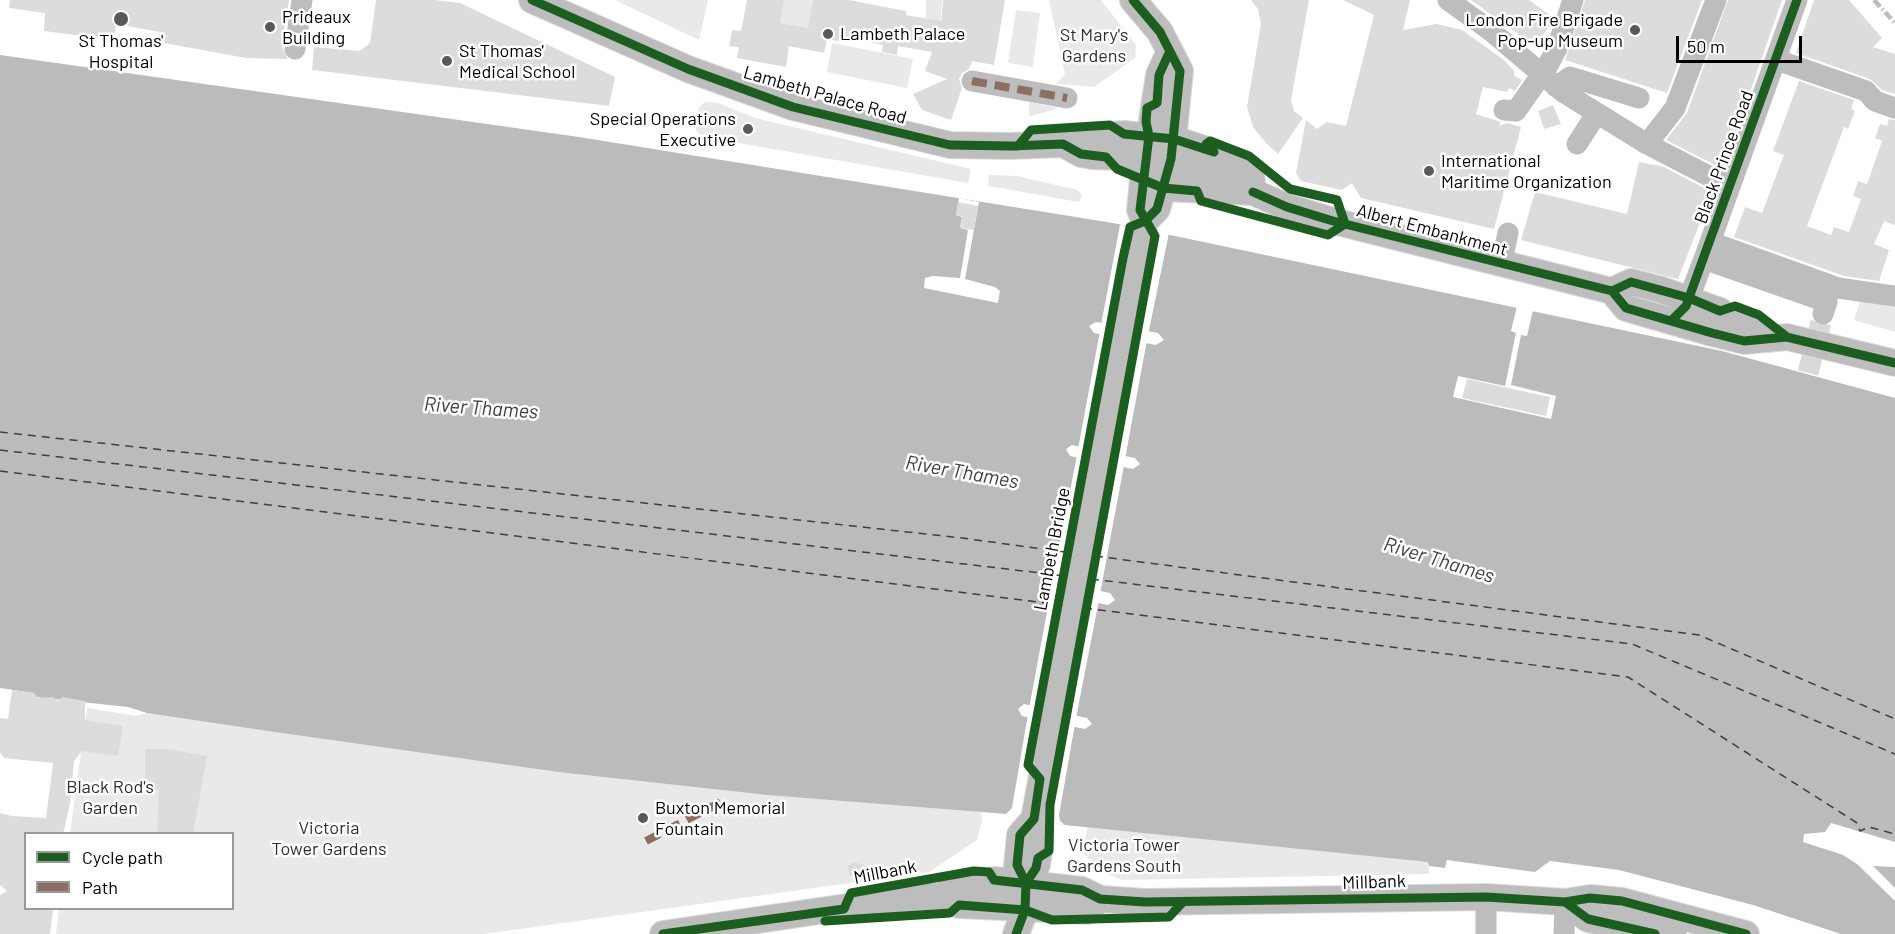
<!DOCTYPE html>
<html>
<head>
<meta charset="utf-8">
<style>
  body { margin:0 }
  #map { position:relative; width:1895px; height:934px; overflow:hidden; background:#fff; font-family:Barlow,sans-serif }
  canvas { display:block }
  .legend { position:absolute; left:24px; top:832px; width:210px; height:78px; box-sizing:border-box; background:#fff; border:2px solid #999; margin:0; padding:8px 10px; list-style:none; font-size:18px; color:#000 }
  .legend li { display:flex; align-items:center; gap:12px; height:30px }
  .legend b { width:30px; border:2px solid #999 }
  .scale { position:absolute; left:1676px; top:36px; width:126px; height:27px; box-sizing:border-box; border:3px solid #000; border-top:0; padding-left:8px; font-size:18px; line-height:21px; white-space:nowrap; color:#000; -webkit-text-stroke:4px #fff; paint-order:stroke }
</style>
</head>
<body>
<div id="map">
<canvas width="1895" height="934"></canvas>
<ul class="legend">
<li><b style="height:8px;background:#1b5e20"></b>Cycle path</li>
<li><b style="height:8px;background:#8d6e63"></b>Path</li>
</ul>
<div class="scale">50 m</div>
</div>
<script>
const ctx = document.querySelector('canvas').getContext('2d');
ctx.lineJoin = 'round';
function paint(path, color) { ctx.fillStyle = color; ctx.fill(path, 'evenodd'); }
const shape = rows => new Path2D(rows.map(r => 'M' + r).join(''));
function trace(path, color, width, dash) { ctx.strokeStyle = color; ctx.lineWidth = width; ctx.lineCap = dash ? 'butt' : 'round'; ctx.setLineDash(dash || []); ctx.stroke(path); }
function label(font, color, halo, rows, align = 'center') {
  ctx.font = font + ' Barlow,sans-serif'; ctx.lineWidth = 5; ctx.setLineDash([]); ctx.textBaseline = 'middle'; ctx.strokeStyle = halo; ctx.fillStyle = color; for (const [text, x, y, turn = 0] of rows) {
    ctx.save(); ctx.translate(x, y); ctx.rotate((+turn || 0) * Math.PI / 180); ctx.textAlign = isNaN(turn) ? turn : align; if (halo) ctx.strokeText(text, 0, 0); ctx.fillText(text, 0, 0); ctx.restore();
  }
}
paint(shape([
  [615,0,708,0,699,40],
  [784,0,813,0,809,28,796,26,795,30,779,28],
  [926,0,942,0,940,23,926,21],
  [1049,0,1101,0,1136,45,1135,58,1094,87,1056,84,1065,74],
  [1016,10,1040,13,1033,67,1008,63],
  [832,43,913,59,907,88,827,72],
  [705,102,718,103,755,118,971,169,968,183,704,137,697,132,694,124,699,107],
  [1029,102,1059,108,1029,117],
  [989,175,1017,176,1078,190,1082,195,1079,202,995,187,988,186],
  [1861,298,1895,303,1895,332,1854,320],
  [87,708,137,716,147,713,558,772,767,795,981,812,982,821,977,840,929,872,484,934,56,934,59,909,232,908,232,834,70,833],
  [1088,826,1429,862,1429,874,1122,880,1101,871,1082,852]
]), '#e9e9e9');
paint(shape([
  [0,55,579,137,1113,223,1722,351,1895,398,1895,934,1841,934,1753,905,1619,870,1550,861,1535,872,1447,860,1445,868,1429,866,1428,862,1065,825,1006,814,767,795,558,772,275,732,147,713,128,707,35,697,34,693,0,688],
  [1096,322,1158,333,1164,340,1156,345,1094,333,1089,326],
  [1072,445,1135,458,1140,464,1133,469,1070,456,1066,449],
  [1047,580,1110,593,1115,600,1108,605,1045,592,1040,585],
  [1024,704,1087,718,1092,724,1085,729,1022,716,1018,709]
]), '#bbb');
paint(shape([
  [959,198,979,202,965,279,995,287,1000,291,998,303,924,288,925,278,933,276,960,278,968,230,960,228,962,217,956,215],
  [1120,225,1169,233,1148,335,1101,325],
  [1517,306,1533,310,1527,336,1521,335,1511,385,1556,396,1551,419,1453,397,1458,376,1505,386,1516,333,1511,331],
  [1100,331,1147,340,1125,459,1078,449],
  [1077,455,1124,465,1100,594,1052,585],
  [1051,590,1099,600,1076,718,1029,709],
  [1028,714,1075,724,1059,815,1060,821,1065,825,1006,814,1012,808],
  [1831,823,1895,842,1895,867,1873,866,1895,888,1895,901,1857,864,1843,855,1803,842,1804,834,1825,832]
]), '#fff');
trace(shape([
  [0,432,962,538,1072,553],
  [0,450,1066,576],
  [0,471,1062,605],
  [1095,556,1699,635,1895,719],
  [1091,579,1632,644,1895,754],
  [1084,608,1628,677,1857,823,1860,831,1869,827,1895,834]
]), '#3f3f3f', 1.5, [8, 6]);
paint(shape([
  [10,0,289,0,282,47,288,59,246,58,164,43,165,33,116,24,114,40,44,31,45,13,9,8],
  [376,0,435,0,460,3,615,77,609,106,312,70,314,47,360,51,370,43],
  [747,0,784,0,780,23,808,28,813,0,849,0,906,11,906,15,941,21,943,0,1005,0,994,65,972,61,969,69,962,73,959,79,962,88,951,120,922,110,913,94,947,79,925,71,932,52,898,46,897,55,882,52,883,45,839,36,839,41,827,39,824,53,789,46,786,67,737,58,739,47,729,46,732,30,741,31],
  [1251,0,1309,0,1291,100,1294,111,1303,118,1278,154,1266,143,1253,127,1247,107,1261,24,1258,9],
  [1343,0,1410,0,1403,30,1437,24,1462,30,1504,60,1514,71,1514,76,1522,80,1515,91,1509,88,1507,92,1483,87,1476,114,1501,122,1499,126,1507,123,1521,127,1494,229,1361,198,1352,183,1342,190,1301,181,1296,173,1306,120,1317,129,1327,122,1346,126,1374,15],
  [1471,0,1529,0,1554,18,1536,47],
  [1585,0,1702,0,1667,93,1565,60],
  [1728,0,1782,0,1723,169,1666,140,1687,113],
  [1814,0,1849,0,1882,38,1873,47,1895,54,1895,94,1882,90,1870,79,1796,53],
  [1799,81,1854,100,1851,109,1855,111,1848,129,1844,127,1807,226,1831,235,1834,227,1849,232,1861,199,1853,196,1858,181,1867,184,1882,141,1875,138,1880,124,1887,126,1889,119,1895,120,1895,225,1884,221,1874,244,1889,250,1879,281,1844,276,1734,237,1745,207,1762,213,1784,155,1773,151],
  [1553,105,1561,124,1544,129,1538,111],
  [1639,162,1664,167,1712,192,1678,279,1521,240,1535,192,1627,214],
  [958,202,978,206,974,230,960,228,962,216,956,215],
  [1467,379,1550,397,1546,416,1462,398],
  [12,690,34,693,38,698,53,697,58,701,62,697,85,701,85,720,123,726,118,756,82,751,74,761,70,803,63,834,26,834,26,909,53,909,50,934,0,934,0,895,7,891,0,885,0,813,12,816,46,818,53,763,4,758,0,752,0,718,8,719],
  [145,749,168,749,207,756,193,834,157,834,159,790,145,789],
  [855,862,862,865,863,874,856,878,849,875,848,866]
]), '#dcdcdc');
trace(shape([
  [1808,373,1823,314]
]), '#d9d9d9', 21, [21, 10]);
const major = shape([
  [532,0,688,69,793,107,950,145,1010,146,1063,144,1085,137,1124,134,1174,139,1214,152,1245,167,1251,174,1253,192],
  [1063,144,1081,154,1092,156,1171,159,1224,174,1244,189],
  [1163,188,1253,192,1287,207,1333,221,1612,291,1626,308,1712,333,1744,341,1787,337,1895,363],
  [1145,221,1140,210,1143,178,1159,75,1169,53],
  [1612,291,1631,282,1659,289,1720,311,1731,322,1758,332],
  [1026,883,1037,865,1040,842,1034,819,1145,221,1157,209,1171,159,1180,71,1160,32,1133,0],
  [942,896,956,886,986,884,994,880,1082,890,1100,899,1145,902,1486,897,1565,902,1590,898,1622,901,1746,934],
  [1565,902,1588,919,1655,934],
  [663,934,907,898,942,896,959,905,1087,911,1100,899],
  [1016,934,1025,910,1026,883,1017,865,1020,835,1034,819]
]);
trace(major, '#dbdbdb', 28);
trace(shape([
  [1448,0,1491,31,1563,92,1647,144,1730,187],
  [295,49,302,0],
  [1777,60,1866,91,1875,101,1895,108],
  [972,81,1067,98],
  [1556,87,1570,77,1639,98],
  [1504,110,1516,111,1547,67,1557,48,1573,0],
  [1577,144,1597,113],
  [1647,144,1675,108,1716,0],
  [1710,242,1838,288,1895,296],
  [1704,259,1827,302,1823,314],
  [1501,265,1508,233],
  [1679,313,1686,306,1704,259,1797,0],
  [1667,913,1676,934],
  [1486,934,1486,897],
  [1564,934,1565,902]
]), '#bdbdbd', 21);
trace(major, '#bdbdbd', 26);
trace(shape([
  [1874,0,1895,23]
]), '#bdbdbd', 4.5, [9, 3, 1.5, 3]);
trace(shape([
  [972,81,1067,98],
  [646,841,721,802]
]), '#8d6e63', 8, [15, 8]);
trace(shape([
  [532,0,688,69,793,107,950,145,1010,146,1063,144,1081,154,1106,157,1117,169,1163,188,1197,191,1201,201,1328,235,1345,224],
  [1206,144,1210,141,1249,156,1290,189,1337,200,1345,224],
  [1018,146,1031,130,1110,125,1124,134,1174,139,1214,152],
  [1253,192,1287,207,1333,221,1612,291,1626,308,1712,333,1744,341,1787,337,1895,363],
  [1612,291,1631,282,1689,298,1720,311,1735,306,1759,315,1787,337],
  [1672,320,1686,306,1797,0],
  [1026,883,1036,868,1038,858,1049,851,1050,805,1155,236,1140,210,1149,136,1146,122,1147,108,1157,103,1159,75,1169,53],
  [1565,902,1588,919,1655,934],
  [825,921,950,913,959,905,1025,910,1052,920,1169,917,1183,902],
  [663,934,844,909,851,893,974,871,989,872,994,880,1082,890,1100,899,1145,902,1486,897,1565,902,1590,898,1622,901,1746,934],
  [1016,934,1025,910,1026,883,1017,865,1020,835,1034,819,1040,779,1028,765,1123,258,1130,227,1145,221,1157,209,1171,159,1180,71,1160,32,1133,0]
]), '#1b5e20', 9);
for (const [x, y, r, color] of [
  [121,19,8,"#595959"],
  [270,27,6,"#595959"],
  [1635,30,6,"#595959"],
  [828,34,6,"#595959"],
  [447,61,6,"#595959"],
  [748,129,6,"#595959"],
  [1429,171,6,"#595959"],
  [643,818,6,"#595959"]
]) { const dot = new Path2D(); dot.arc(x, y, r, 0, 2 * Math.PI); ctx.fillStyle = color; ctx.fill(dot); trace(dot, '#fff', 2); }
label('18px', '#000', '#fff', [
  ["Prideaux",282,17],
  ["Building",282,38],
  ["London Fire Brigade",1623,20,"right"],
  ["Pop-up Museum",1623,41,"right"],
  ["Lambeth Palace",840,34],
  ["St Thomas'",121,41,"center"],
  ["Hospital",121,62,"center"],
  ["St Thomas'",459,51],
  ["Medical School",459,72],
  ["Special Operations",736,119,"right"],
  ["Executive",736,140,"right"],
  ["International",1441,161],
  ["Maritime Organization",1441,182],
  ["Buxton Memorial",655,808],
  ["Fountain",655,829]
], 'left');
label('18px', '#2e2e2e', '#fff', [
  ["St Mary's",1094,35],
  ["Gardens",1094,56],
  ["Black Rod's",110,787],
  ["Garden",110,808],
  ["Victoria",329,828],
  ["Tower Gardens",329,849],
  ["Victoria Tower",1124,845],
  ["Gardens South",1124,866]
]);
label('18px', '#000', '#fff', [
  ["Lambeth Palace Road",825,95,16],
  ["Black Prince Road",1724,157,-70],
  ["Albert Embankment",1432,230,15],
  ["Lambeth Bridge",1052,549,-79],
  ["Millbank",885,872,-11],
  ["Millbank",1374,882,-2]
]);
label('italic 20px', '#3f3f3f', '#fff', [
  ["River Thames",481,408,4],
  ["River Thames",962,472,10],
  ["River Thames",1439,560,17]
]);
</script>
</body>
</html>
